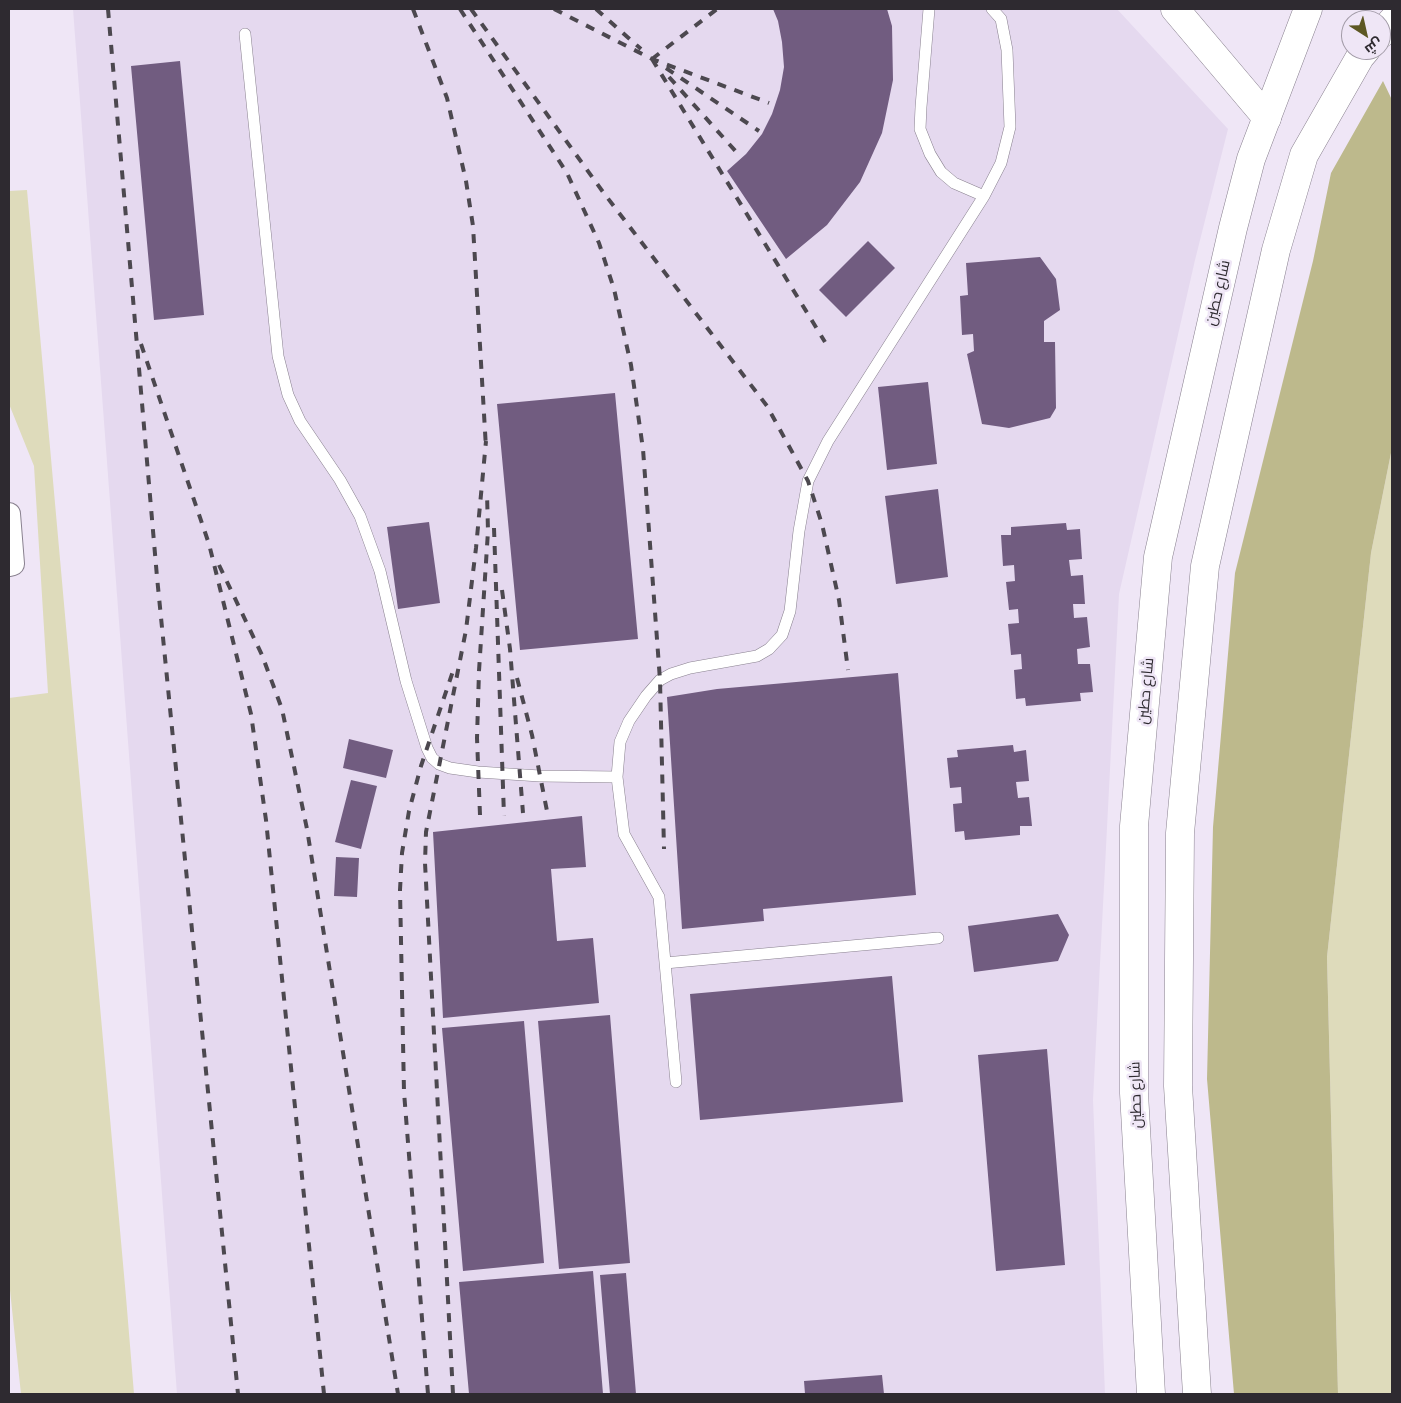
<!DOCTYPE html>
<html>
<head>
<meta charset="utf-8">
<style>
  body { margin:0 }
  #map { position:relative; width:1401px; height:1403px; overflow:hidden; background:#efe6f6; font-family:Cabin,Cairo,sans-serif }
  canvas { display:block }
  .frame { position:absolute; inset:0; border:10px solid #2e2a30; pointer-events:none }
  .north { position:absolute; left:1341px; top:10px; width:50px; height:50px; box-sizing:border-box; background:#efe6f6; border:1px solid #a29ba7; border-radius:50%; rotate:145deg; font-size:14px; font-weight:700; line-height:20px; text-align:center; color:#2e2a30 }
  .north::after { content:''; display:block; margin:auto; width:18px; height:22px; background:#5d5723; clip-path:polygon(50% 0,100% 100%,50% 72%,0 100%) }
</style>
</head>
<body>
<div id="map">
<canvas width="1401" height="1403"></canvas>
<div class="frame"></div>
<div class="north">ش</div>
</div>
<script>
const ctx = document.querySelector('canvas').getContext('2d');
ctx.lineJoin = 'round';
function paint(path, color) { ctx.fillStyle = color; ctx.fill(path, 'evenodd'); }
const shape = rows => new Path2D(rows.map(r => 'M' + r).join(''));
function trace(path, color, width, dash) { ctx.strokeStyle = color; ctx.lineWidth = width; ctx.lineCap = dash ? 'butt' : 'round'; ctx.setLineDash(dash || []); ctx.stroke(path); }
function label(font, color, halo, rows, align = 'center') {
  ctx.font = font + ' Cabin,Cairo,sans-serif'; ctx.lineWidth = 5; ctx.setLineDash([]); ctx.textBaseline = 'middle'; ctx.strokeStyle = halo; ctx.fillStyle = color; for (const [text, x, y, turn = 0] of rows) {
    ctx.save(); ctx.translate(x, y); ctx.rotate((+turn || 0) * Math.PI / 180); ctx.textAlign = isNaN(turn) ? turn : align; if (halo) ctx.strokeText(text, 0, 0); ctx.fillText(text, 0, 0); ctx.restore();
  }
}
paint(shape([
  [73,9,1117,9,1228,129,1195,260,1119,594,1093,1100,1105,1394,177,1394]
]), '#e5d9ef');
paint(shape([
  [27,190,126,1297,134,1394,21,1394,9,1281,9,698,48,693,34,466,9,404,9,191],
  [1392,448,1392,1394,1338,1394,1327,957,1371,553]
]), '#dedbbb');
paint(shape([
  [1383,81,1392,100,1392,448,1371,553,1327,957,1338,1394,1234,1394,1207,1079,1213,827,1235,573,1313,261,1331,173]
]), '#bdb98c');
paint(shape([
  [773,9,887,9,892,26,893,80,882,133,860,182,827,225,786,259,727,171,746,154,762,134,772,114,780,90,784,67,782,42,778,21],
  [180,61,204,315,154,320,131,66],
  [868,241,895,268,846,317,819,290],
  [1040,257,1056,279,1060,310,1044,321,1044,342,1055,342,1056,408,1050,418,1009,428,982,424,967,354,974,351,973,334,962,335,960,296,968,295,966,263],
  [928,382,937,464,887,470,878,387],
  [615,393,638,639,520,650,497,404],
  [938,489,948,577,896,584,885,496],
  [429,522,440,603,398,609,387,527],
  [1066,523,1067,530,1080,529,1082,559,1069,560,1071,576,1083,575,1085,604,1073,604,1074,618,1087,617,1090,647,1077,649,1078,664,1090,664,1093,692,1080,693,1081,701,1026,706,1025,698,1016,699,1014,670,1022,669,1021,654,1011,655,1008,624,1019,623,1018,609,1009,610,1006,582,1015,581,1014,565,1003,566,1001,535,1011,535,1011,527],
  [898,673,916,895,763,909,764,921,682,929,667,697,717,689],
  [349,739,393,750,386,778,343,768],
  [1013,745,1014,752,1026,750,1029,781,1016,782,1018,798,1029,797,1032,826,1020,826,1020,835,965,840,964,831,955,832,953,804,962,803,961,787,950,788,947,758,958,757,957,750],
  [351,780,377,786,361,849,335,842],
  [582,816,586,867,551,869,557,941,593,938,599,1003,443,1018,433,832],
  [336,857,359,858,357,897,334,896],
  [1058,914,1069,935,1058,961,974,972,968,926],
  [892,976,903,1102,700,1120,690,994],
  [610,1015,630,1263,559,1269,538,1021],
  [524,1021,544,1263,463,1271,442,1028],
  [1047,1049,1065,1265,996,1271,978,1055],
  [593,1271,603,1394,469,1394,459,1282],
  [626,1273,636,1394,610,1394,600,1275],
  [882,1375,884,1394,805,1394,804,1381]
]), '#715c80');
const lane = shape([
  [929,9,921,107,920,129,930,154,941,172,954,183,984,196],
  [245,34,278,356,288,395,300,421,340,480,360,516,380,571,406,681,427,748,432,758,439,764,450,768,478,772,540,776,617,777],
  [665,963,938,938],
  [676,1082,659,897,624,834,617,777,620,742,629,721,646,696,660,680,671,674,690,668,757,656,769,649,782,635,790,611,799,531,808,481,828,441,984,196,1001,163,1010,127,1007,50,1001,19,992,9]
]);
const street = shape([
  [9,514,13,564,9,565]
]);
const secondary = shape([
  [1175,9,1267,118]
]);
const primary = shape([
  [1381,34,1392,21],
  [1151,1394,1134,1093,1134,826,1158,557,1233,228,1251,159,1308,9],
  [1197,1394,1178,1086,1180,833,1205,566,1276,250,1304,155,1360,57,1366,50]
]);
trace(lane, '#89818f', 12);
trace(street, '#89818f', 24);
trace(secondary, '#89818f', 29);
trace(primary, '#89818f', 29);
trace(lane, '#fff', 11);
trace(street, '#fff', 22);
trace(secondary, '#fff', 28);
trace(primary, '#fff', 28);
trace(shape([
  [108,9,157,577,238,1394],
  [413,9,447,98,466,181,473,226,486,448],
  [460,9,567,173,599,243,614,289,631,365,643,449,660,680,664,849],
  [471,9,603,192,767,406,808,481,822,524,839,600,848,670],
  [554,9,652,59,769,103],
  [596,9,641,49],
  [652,59,825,342],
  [652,59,717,9],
  [666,68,759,131],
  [669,77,739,155],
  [141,344,209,544,251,714,266,820,324,1394],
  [494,528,504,816],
  [219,565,262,655,282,709,307,829,398,1394],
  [502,590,510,649,523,813],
  [517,678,532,735,547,811],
  [480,815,477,738,479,671,488,531,487,493],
  [428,1394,404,1092,400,890,402,853,409,811,421,766,453,671],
  [453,1394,425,863,426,832,466,630,476,548,486,441]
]), '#4c484f', 4, [9, 9]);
label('15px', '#2e2a30', '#efe6f6', [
  ["شارع حطين",1218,293,-77],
  ["شارع حطين",1146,691,-85],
  ["شارع حطين",1136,1095,-92]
]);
</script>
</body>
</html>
